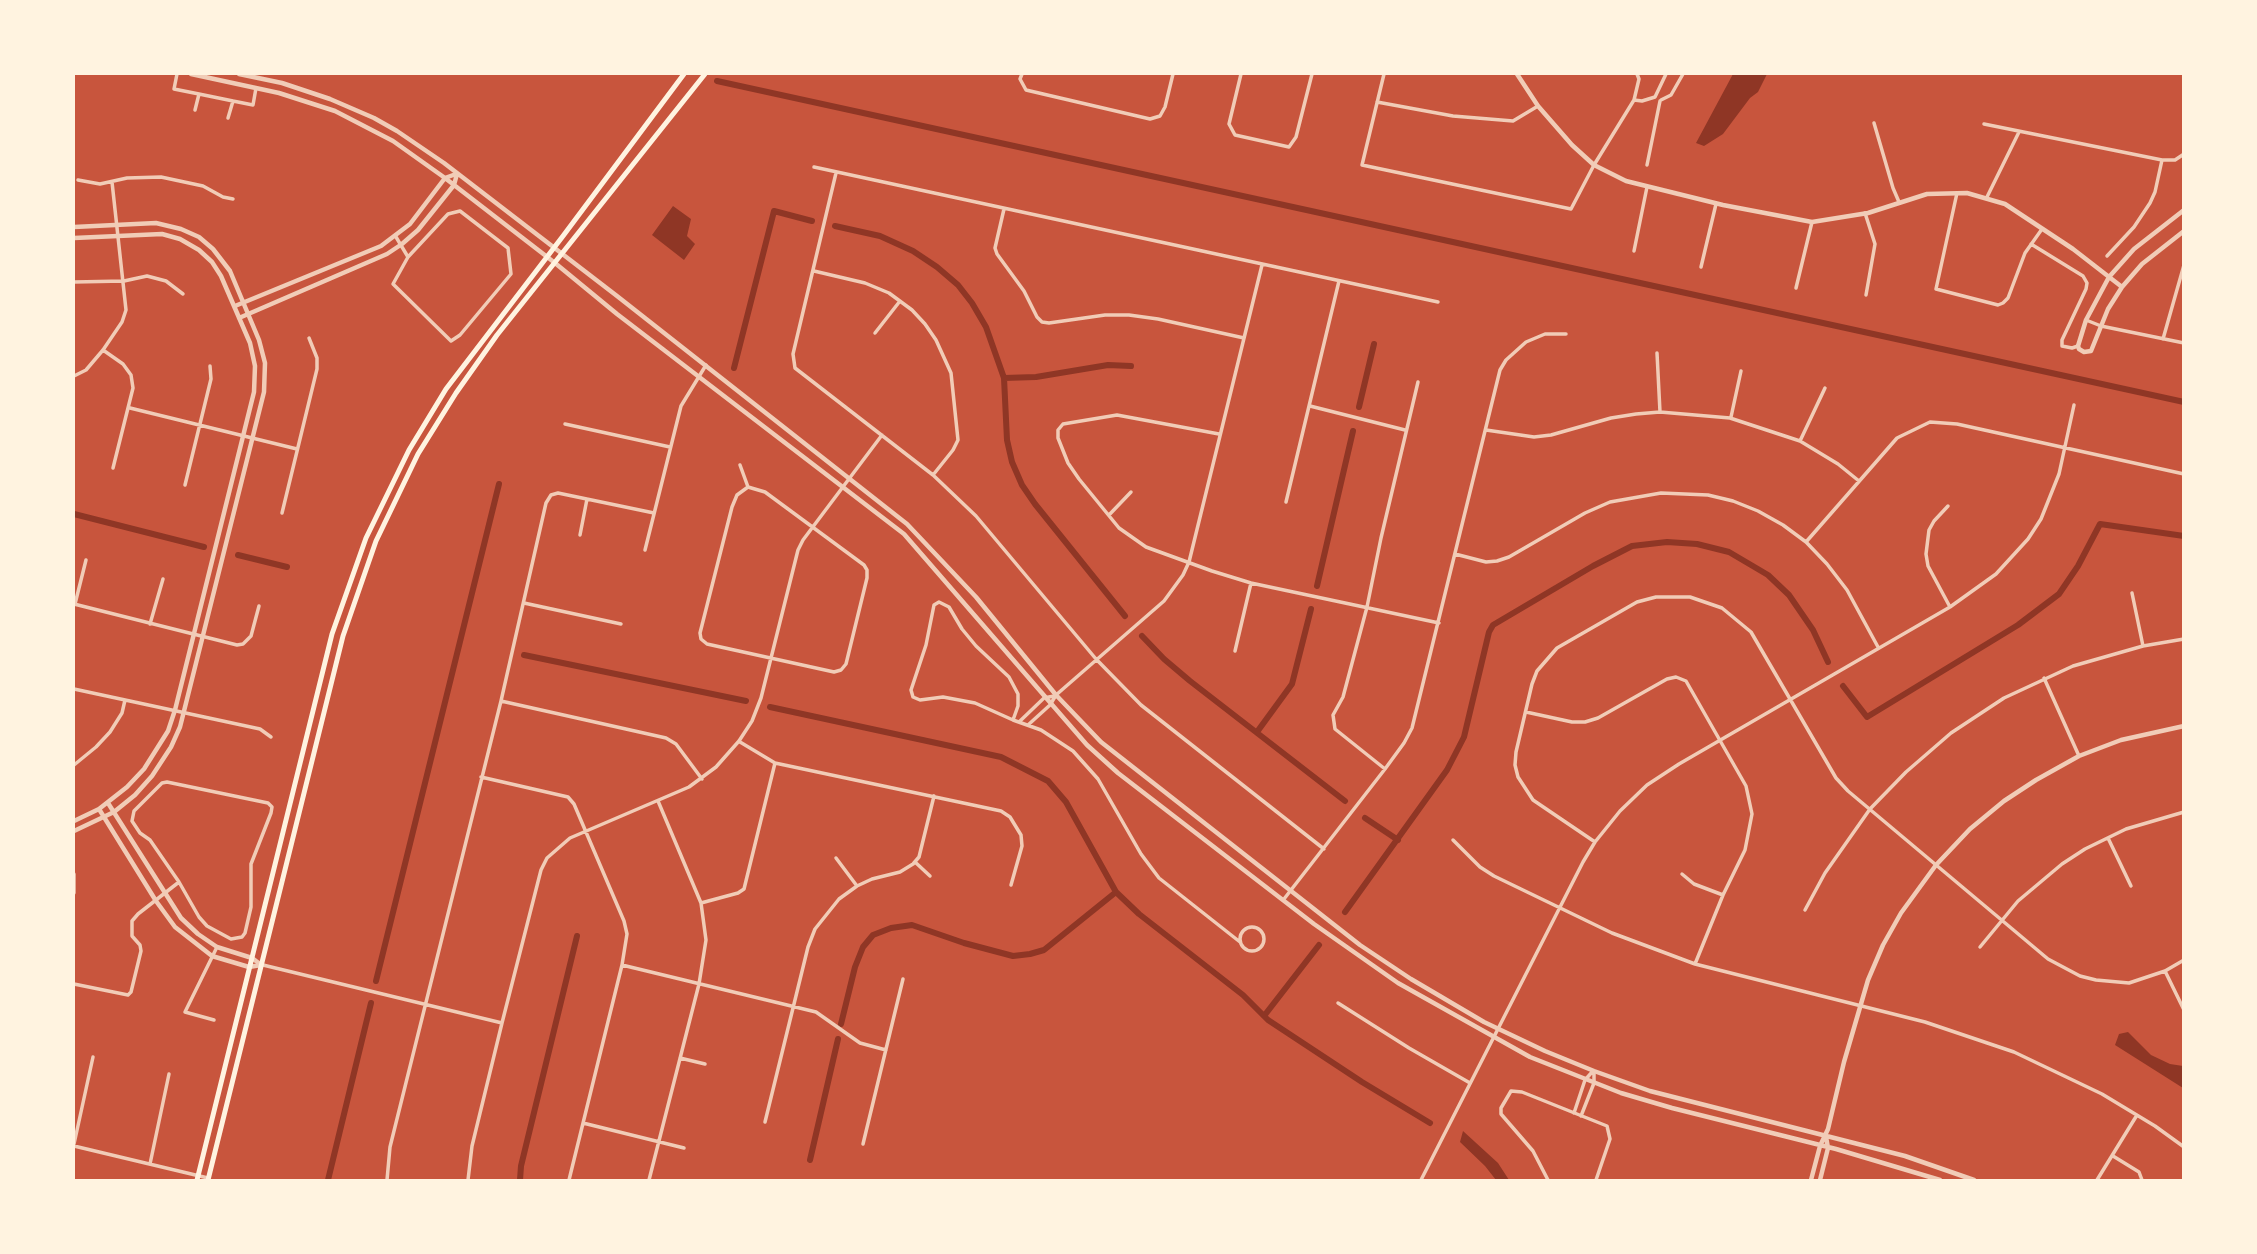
<!DOCTYPE html>
<html>
<head>
<meta charset="utf-8">
<style>
  body { margin:0 }
  #map { position:relative; width:2257px; height:1254px; overflow:hidden; background:#c8553d; font-family:Poppins,sans-serif }
  canvas { display:block }
  .frame { position:absolute; inset:0; border:75px solid #fff3e0; pointer-events:none }
</style>
</head>
<body>
<div id="map">
<canvas width="2257" height="1254"></canvas>
<div class="frame"></div>
</div>
<script>
const ctx = document.querySelector('canvas').getContext('2d');
ctx.lineJoin = 'round';
function paint(path, color) { ctx.fillStyle = color; ctx.fill(path, 'evenodd'); }
const shape = rows => new Path2D(rows.map(r => 'M' + r).join(''));
function trace(path, color, width, dash) { ctx.strokeStyle = color; ctx.lineWidth = width; ctx.lineCap = dash ? 'butt' : 'round'; ctx.setLineDash(dash || []); ctx.stroke(path); }
paint(shape([
  [1733,74,1767,74,1758,92,1750,98,1723,134,1704,146,1696,143],
  [673,206,691,219,687,236,695,244,684,260,652,235],
  [2128,1032,2151,1055,2170,1064,2183,1066,2183,1088,2115,1045,2119,1034],
  [1463,1131,1498,1163,1509,1180,1496,1180,1485,1166,1460,1142]
]), '#8f3625');
trace(shape([
  [717,81,2184,402],
  [835,226,880,236,913,251,937,267,958,285,972,303,986,327,1004,378,1007,440,1012,462,1022,485,1035,504,1125,616],
  [734,368,774,211,812,221],
  [1004,378,1036,377,1108,365,1131,366],
  [1359,407,1374,344],
  [74,514,204,547],
  [238,555,287,567],
  [1317,586,1353,431],
  [1142,636,1164,659,1190,681,1345,801],
  [524,655,746,701],
  [1843,686,1867,717,2018,625,2059,594,2078,566,2100,524,2184,536],
  [770,707,1001,757,1048,781,1066,802,1116,892,1139,914,1243,995,1268,1020,1362,1082,1430,1123],
  [1257,732,1292,684,1311,609],
  [1365,818,1398,840],
  [1345,912,1447,770,1464,737,1489,632,1493,625,1593,566,1632,546,1667,542,1697,544,1729,552,1768,575,1789,595,1813,630,1828,662],
  [376,981,499,484],
  [1264,1016,1319,945],
  [841,1024,855,967,863,947,873,935,891,928,912,925,964,943,1013,956,1030,954,1044,950,1116,892],
  [810,1160,838,1039],
  [328,1180,371,1003],
  [520,1180,521,1166,577,936]
]), '#8f3625', 6);
trace(shape([
  [177,74,174,89,199,94,195,110],
  [1022,74,1020,79,1026,90,1150,119,1160,116,1165,107,1173,74],
  [1241,74,1229,124,1235,135,1289,147,1296,137,1312,74],
  [1384,74,1362,165,1571,209,1594,165,1634,100,1639,79,1637,74],
  [199,94,233,101,228,118],
  [1634,100,1642,101,1655,97,1666,74],
  [1661,100,1671,95,1683,74],
  [233,101,253,105,256,88],
  [1377,102,1453,116,1513,121,1538,106],
  [1874,123,1893,188,1899,202],
  [1984,124,2162,160,2175,160,2184,154],
  [1647,165,1660,101],
  [814,167,1438,302],
  [836,173,793,354,795,368,933,475,976,516,1096,659,1141,705,1324,849],
  [78,180,100,184,127,178,161,177,203,186,223,197,233,199],
  [1957,193,1936,289,1998,305,2003,303,2008,298,2025,253,2042,229],
  [1987,197,2019,132],
  [1004,209,995,248,997,254,1024,291,1037,317,1042,322,1049,323,1105,315,1129,315,1158,319,1244,338],
  [1865,213,1875,244,1866,295],
  [396,237,408,257,393,284,451,341,460,335,511,274,508,248,460,211,448,214,408,257],
  [2031,244,2083,276,2087,283,2086,289,2062,340,2062,346,2072,348,2078,346],
  [1634,251,1647,187],
  [2107,256,2134,227,2150,203,2155,192,2162,160],
  [1701,267,1716,204],
  [814,271,865,283,889,293,912,310,925,324,936,340,951,373,958,440,953,450,933,475],
  [74,282,124,281,147,276,166,281,183,294],
  [1796,288,1812,222],
  [2086,320,2101,326,2184,343],
  [875,333,900,301],
  [2163,339,2184,265],
  [103,350,123,364,131,375,133,388,113,468],
  [1657,353,1660,412],
  [74,376,86,370,103,350,122,322,126,310,112,182],
  [1310,406,1405,430],
  [130,408,297,449],
  [1731,417,1741,371],
  [565,424,670,447],
  [1486,430,1534,437,1551,435,1611,418,1636,414,1660,412,1730,418,1800,441,1838,464,1859,481],
  [1219,434,1117,415,1063,424,1058,430,1058,438,1068,463,1079,479,1119,528,1146,547,1212,571,1251,583,1439,623],
  [1800,441,1825,388],
  [740,465,748,487],
  [185,485,211,379,210,366],
  [748,487,765,492,864,565,867,570,867,578,846,664,841,670,834,672,707,644,701,639,700,633,732,507,737,495,748,487],
  [1286,502,1339,281],
  [1948,506,1934,521,1929,530,1926,554,1928,566,1950,607],
  [282,513,317,369,317,358,309,338],
  [1109,515,1131,492],
  [580,535,587,499],
  [1806,542,1897,438,1930,422,1957,424,2184,474],
  [645,550,681,406,706,365],
  [1455,554,1486,562,1497,561,1509,557,1585,513,1610,502,1661,493,1708,495,1733,501,1758,511,1783,525,1806,542,1827,564,1847,590,1878,647],
  [2132,593,2143,646],
  [524,603,621,624],
  [74,604,237,645,243,644,251,636,259,606],
  [75,604,86,560],
  [150,624,163,579],
  [1235,651,1251,583],
  [2044,678,2079,756],
  [74,689,260,729,271,737],
  [501,701,666,738,676,744,702,779],
  [1526,712,1572,722,1585,722,1598,718,1667,679,1676,677,1686,681,1746,786,1752,814,1745,850,1723,895,1695,964],
  [1013,720,1018,706,1018,694,1009,677,976,646,962,629,949,607,939,602,934,605,926,645,911,690,913,697,920,700,943,697,975,703,1013,720,1041,730,1073,751,1098,779,1141,854,1159,878,1240,942],
  [1019,722,1044,698,1054,696],
  [1028,725,1050,705,1056,695,1164,601,1183,575,1189,562,1262,265],
  [740,742,775,763,1001,811,1010,817,1021,835,1022,846,1011,885],
  [74,765,96,747,110,732,122,713,125,700],
  [1385,769,1335,729,1333,715,1343,697,1367,607,1381,538,1418,382],
  [481,777,568,797,574,804,624,921,627,934,622,965,569,1180],
  [2108,838,2131,886],
  [1453,840,1480,867,1494,876,1612,933,1695,964,1925,1022,2014,1052,2102,1094,2155,1126,2184,1147],
  [1595,842,1533,800,1518,777,1515,765,1516,752,1532,684,1537,671,1557,648,1637,602,1656,597,1690,597,1722,608,1751,632,1836,778,1848,791,2048,959,2080,976,2096,980,2129,983,2165,971,2184,960],
  [836,858,857,886],
  [915,862,930,876],
  [74,874,74,893],
  [1682,874,1694,884,1723,895],
  [1284,899,1385,769,1404,743,1412,728,1500,370,1506,360,1526,342,1545,334,1566,334],
  [701,903,738,893,744,889,775,763],
  [1805,910,1825,873,1870,809,1906,772,1951,733,2004,698,2073,666,2143,646,2184,639],
  '1240 939a12 12 0 1 1 24 0a12 12 0 1 1-24 0Z',
  [1980,947,2018,901,2062,864,2085,849,2126,829,2184,812],
  [263,965,502,1023],
  [622,965,816,1012,860,1043,886,1050],
  [2165,971,2184,1010],
  [74,984,128,995,131,992,141,951,140,945,132,936,132,921,138,914,179,882,199,917,207,926,231,939,242,937,245,933,251,907,251,864,271,813,272,807,268,803,167,782,162,783,134,811,132,821,140,833,150,840,179,882],
  [1338,1003,1409,1048,1470,1083],
  [214,1020,185,1012,217,947],
  [680,1058,705,1064],
  [1574,1113,1585,1080,1593,1071],
  [1581,1116,1594,1083,1594,1072],
  [765,1122,808,947,815,929,839,899,857,886,872,879,900,872,913,864,919,857,934,796],
  [583,1123,684,1148],
  [74,1144,93,1057],
  [863,1144,903,979],
  [74,1146,208,1178],
  [2113,1156,2139,1172,2142,1180],
  [150,1164,169,1074],
  [387,1180,390,1147,501,701,546,503,551,495,558,493,654,513],
  [468,1180,472,1146,502,1023,541,870,547,858,570,838,689,787,716,767,739,741,752,721,761,698,798,550,803,540,882,435],
  [649,1180,699,984,706,940,701,903,658,801],
  [1421,1180,1583,862,1595,842,1620,811,1647,785,1679,764,1950,607,1996,574,2028,539,2041,519,2059,474,2074,405],
  [1548,1180,1533,1151,1501,1114,1501,1108,1511,1091,1522,1092,1607,1126,1610,1139,1596,1180],
  [2097,1180,2137,1115]
]), '#f1ccb7', 3.5);
trace(shape([
  [191,74,279,93,335,111,393,141,445,178,555,263,617,314,904,534,1087,745,1118,773,1314,924,1398,983,1530,1057,1621,1093,1672,1108,1836,1149,1940,1180],
  [239,74,282,83,330,99,374,118,397,131,444,163,617,296,907,524,976,597,1056,695,1101,742,1360,945,1411,979,1484,1022,1545,1051,1594,1071,1650,1091,1905,1156,1974,1180],
  [1517,74,1538,106,1572,145,1594,165,1626,181,1723,205,1812,222,1868,213,1927,194,1967,193,2005,204,2073,249,2122,287],
  [2184,210,2134,249,2109,277,2086,320,2078,346,2079,349,2084,352,2091,351,2108,309,2122,287,2142,264,2184,231],
  [74,227,156,223,181,229,199,237,213,249,230,271,259,340,265,363,264,392,180,727,171,747,152,776,135,795,114,812,74,831],
  [74,238,162,234,180,239,199,250,212,262,221,276,250,343,255,366,254,392,175,710,168,731,144,769,127,787,99,809,74,821],
  [235,306,381,246,410,224,445,178,456,174],
  [239,318,387,254,402,244,418,230,454,185,457,174],
  [108,803,181,918,198,934,217,947,252,958,260,964],
  [99,809,156,901,175,927,212,956,249,967,261,965],
  [1811,1180,1820,1146,1828,1129,1844,1062,1868,980,1883,945,1901,913,1936,865,1970,829,2004,801,2036,780,2079,756,2121,740,2184,726],
  [1820,1180,1828,1148,1826,1137]
]), '#f1ccb7', 4.5);
trace(shape([
  [197,1180,332,634,366,538,409,450,446,389,563,236,684,74],
  [208,1180,343,636,376,541,418,454,456,393,497,335,705,74]
]), '#fff3e0', 5);
</script>
</body>
</html>
